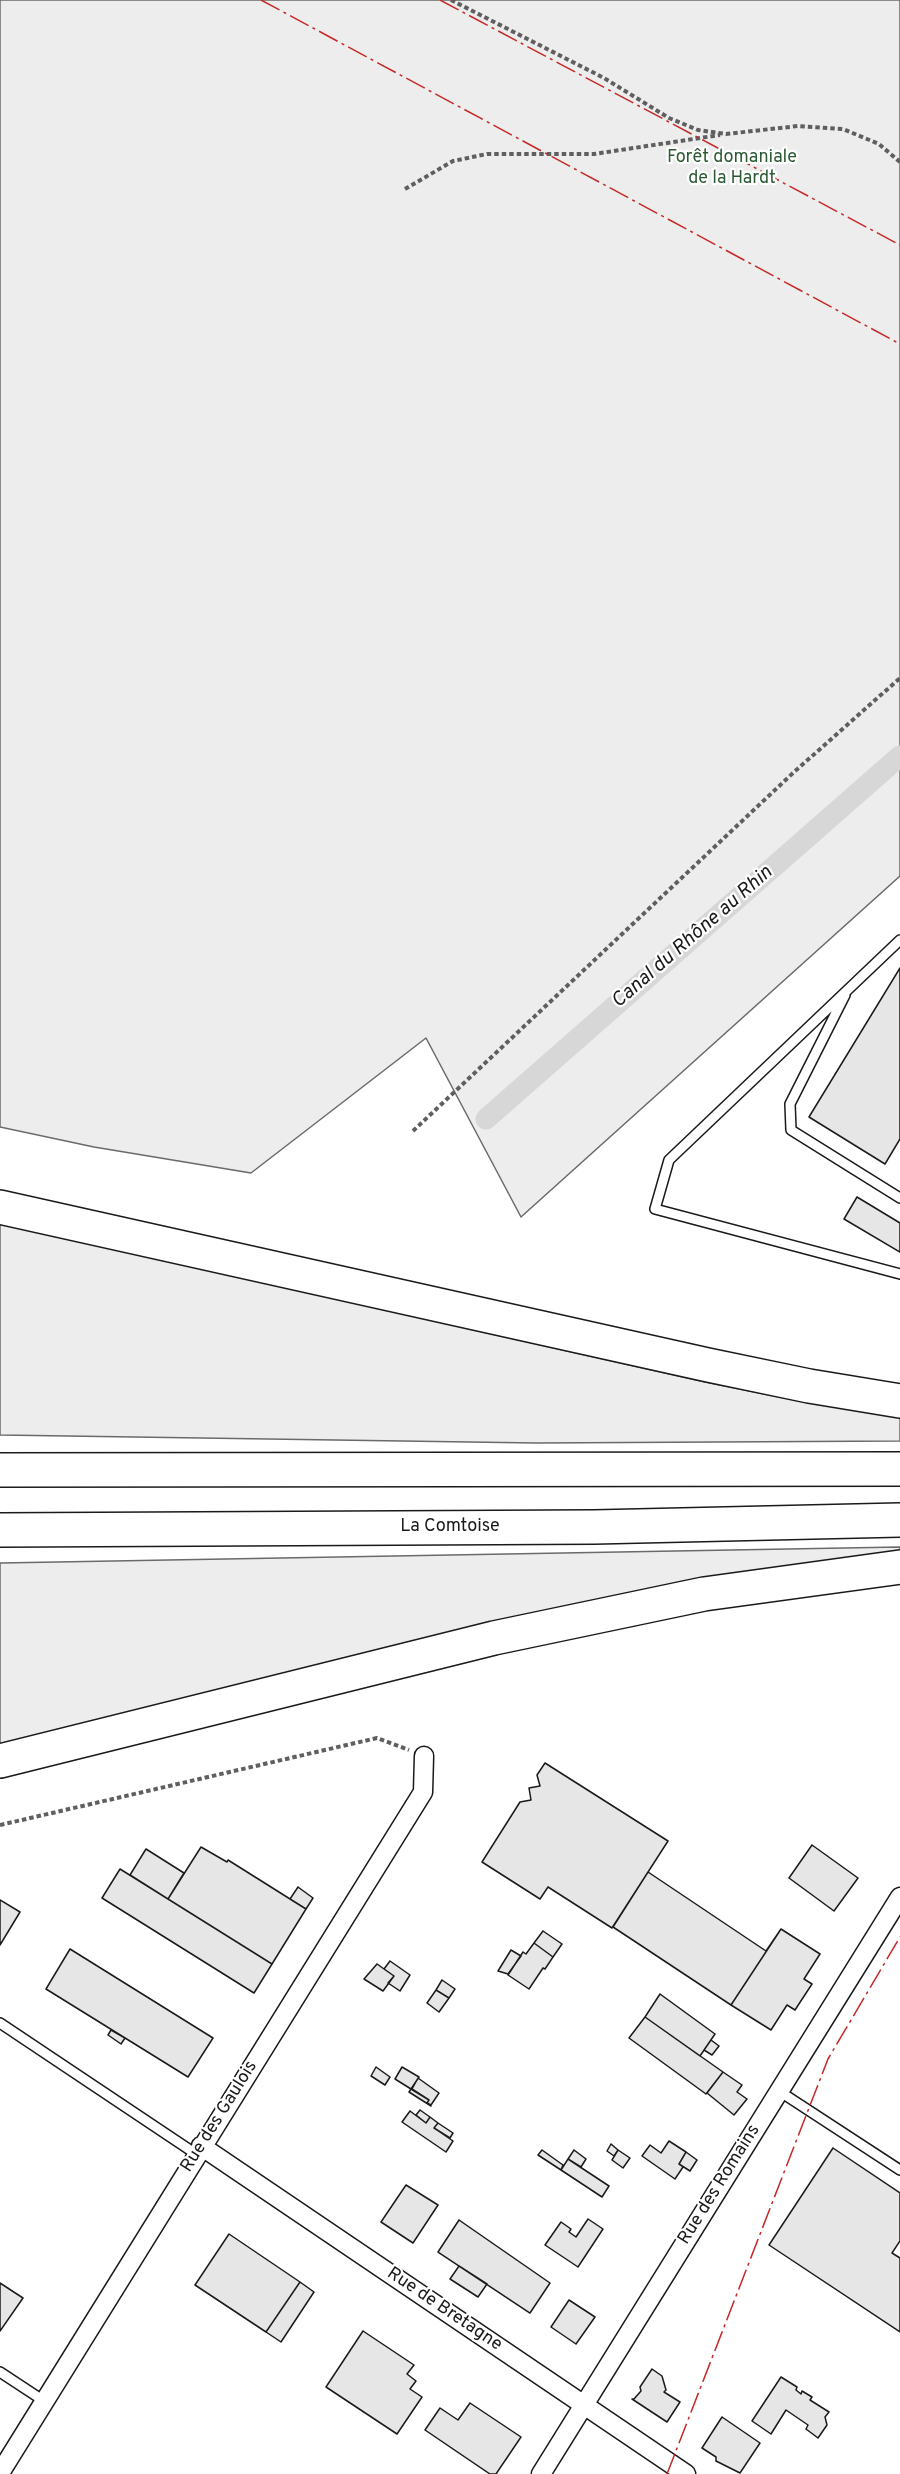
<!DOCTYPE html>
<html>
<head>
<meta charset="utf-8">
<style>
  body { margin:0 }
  canvas { display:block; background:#fff }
</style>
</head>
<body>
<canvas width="900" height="2474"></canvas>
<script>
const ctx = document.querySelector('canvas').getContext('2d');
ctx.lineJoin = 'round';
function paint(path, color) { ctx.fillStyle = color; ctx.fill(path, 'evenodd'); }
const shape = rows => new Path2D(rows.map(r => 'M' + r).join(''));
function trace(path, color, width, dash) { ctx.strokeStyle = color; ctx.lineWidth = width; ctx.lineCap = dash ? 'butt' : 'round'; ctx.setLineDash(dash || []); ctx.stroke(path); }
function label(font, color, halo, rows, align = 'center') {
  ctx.font = font + ' Overpass,sans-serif'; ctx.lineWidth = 4.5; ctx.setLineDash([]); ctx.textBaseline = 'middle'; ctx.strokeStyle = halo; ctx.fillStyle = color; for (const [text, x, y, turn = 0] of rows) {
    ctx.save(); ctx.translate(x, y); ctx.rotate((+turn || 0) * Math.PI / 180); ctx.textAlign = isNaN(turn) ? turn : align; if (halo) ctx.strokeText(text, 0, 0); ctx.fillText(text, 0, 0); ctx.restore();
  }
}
const green = shape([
  [0,0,900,0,900,876,521,1217,426,1038,251,1173,94,1147,0,1127,0,0],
  [0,1223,705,1382,804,1402,900,1417,900,1441,536,1443,0,1435,0,1223],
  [900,1547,900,1559,0,1750,0,1563,900,1547]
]);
paint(green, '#ededed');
trace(green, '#6a6a6a', 1.5);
trace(shape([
  [486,1119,900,756]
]), '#d7d7d7', 21);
const building = shape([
  [900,968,900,1139,885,1164,809,1117,900,968],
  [857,1197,900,1223,900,1252,844,1219,857,1197],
  [545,1763,668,1841,612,1928,548,1887,540,1899,482,1862,520,1802,531,1800,529,1788,540,1786,537,1775,545,1763],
  [812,1845,858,1878,834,1911,789,1878,812,1845],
  [201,1847,227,1862,228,1860,306,1909,272,1964,168,1899,201,1847],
  [146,1849,184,1873,168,1899,130,1875,146,1849],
  [120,1869,272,1964,254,1993,102,1898,120,1869],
  [648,1872,766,1951,781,1929,731,2005,613,1927,648,1872],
  [298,1887,313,1898,306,1909,290,1899,298,1887],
  [0,1900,20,1912,0,1945,0,1900],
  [781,1929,820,1954,804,1979,812,1984,795,2010,787,2005,771,2030,731,2005,781,1929],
  [543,1931,562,1944,553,1957,534,1943,543,1931],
  [534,1943,553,1957,545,1969,543,1968,529,1989,508,1975,523,1952,526,1954,534,1943],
  [70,1949,213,2038,188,2077,46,1989,70,1949],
  [511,1950,521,1956,508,1974,498,1971,511,1950],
  [390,1961,410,1975,400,1991,388,1983,394,1976,384,1969,390,1961],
  [377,1964,394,1976,383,1991,364,1979,377,1964],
  [442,1980,455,1989,449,1998,436,1990,442,1980],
  [436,1990,449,1998,439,2012,427,2003,436,1990],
  [660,1994,715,2034,700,2056,645,2017,660,1994],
  [645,2017,723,2072,706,2094,629,2038,645,2017],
  [111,2030,125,2038,121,2044,108,2035,111,2030],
  [711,2040,719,2046,712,2055,704,2050,711,2040],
  [376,2067,390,2077,385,2085,371,2076,376,2067],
  [402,2067,419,2077,411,2089,395,2079,402,2067],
  [723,2072,742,2085,737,2092,747,2099,734,2115,707,2093,723,2072],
  [418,2078,439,2093,431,2105,427,2103,429,2100,412,2089,418,2078],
  [411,2089,429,2100,427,2103,431,2106,409,2092,411,2089],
  [420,2110,430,2117,426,2123,416,2115,420,2110],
  [410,2111,426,2123,430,2117,438,2123,434,2128,453,2141,446,2152,402,2122,410,2111],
  [438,2123,453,2133,450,2138,434,2128,438,2123],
  [669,2141,686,2152,679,2164,683,2167,675,2179,642,2156,650,2145,661,2153,669,2141],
  [611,2144,618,2150,614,2156,607,2151,611,2144],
  [833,2148,900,2193,900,2241,892,2253,900,2258,900,2332,769,2245,833,2148],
  [542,2150,563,2165,561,2170,538,2155,542,2150],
  [574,2150,586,2159,581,2167,568,2159,574,2150],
  [618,2150,630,2158,623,2168,612,2160,618,2150],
  [686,2152,697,2160,690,2171,679,2164,686,2152],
  [568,2159,609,2186,602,2197,561,2170,568,2159],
  [406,2185,438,2205,413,2243,381,2222,406,2185],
  [588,2219,603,2229,578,2267,545,2245,561,2222,571,2229,569,2232,576,2237,588,2219],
  [459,2220,550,2283,530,2313,438,2252,459,2220],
  [229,2234,300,2282,266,2332,195,2285,229,2234],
  [459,2266,487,2284,478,2297,450,2279,459,2266],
  [300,2282,314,2292,281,2342,266,2332,300,2282],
  [0,2283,23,2298,0,2331,0,2283],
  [569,2300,595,2317,576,2344,551,2327,569,2300],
  [363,2331,414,2365,407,2374,416,2381,410,2389,422,2397,397,2434,326,2387,363,2331],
  [652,2369,662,2376,666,2390,664,2392,680,2402,667,2422,632,2399,634,2399,641,2391,640,2387,652,2369],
  [781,2377,797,2387,796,2390,801,2394,802,2391,812,2397,810,2400,829,2412,825,2417,827,2425,818,2438,806,2429,808,2425,786,2410,771,2434,752,2421,781,2377],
  [470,2403,521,2437,496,2474,490,2474,425,2430,440,2408,458,2420,470,2403],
  [722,2417,760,2443,740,2473,716,2461,716,2457,702,2448,722,2417]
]);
paint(building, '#e6e6e6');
trace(building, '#1a1a1a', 1.5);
const lane = shape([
  [900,940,669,1160,655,1209,900,1274],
  [845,995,790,1104,791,1130,900,1198],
  [0,2023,196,2154],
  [779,2091,900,2170],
  [0,2372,44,2401]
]);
const street = shape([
  [201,2146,686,2474],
  [0,2473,423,1792,424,1756],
  [541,2474,900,1897]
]);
const highway = shape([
  [0,1207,708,1365,809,1386,900,1401],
  [0,1470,900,1469],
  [0,1530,594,1527,900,1520],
  [0,1761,494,1638,704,1594,900,1567]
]);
trace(lane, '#1a1a1a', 12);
trace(street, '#1a1a1a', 21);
trace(highway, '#1a1a1a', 36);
trace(shape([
  [451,0,604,78,669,118,698,130,726,134,798,126,843,129,879,144,900,162],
  [405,189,453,161,487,154,594,154,720,135],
  [413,1131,793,773,900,678],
  [0,1825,377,1738,409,1750]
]), '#5f5f5f', 4, [4.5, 3]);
trace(lane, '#fff', 9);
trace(street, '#fff', 18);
trace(highway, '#fff', 33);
trace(shape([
  [261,0,900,344],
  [440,0,900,245],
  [667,2474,828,2059,900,1937]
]), '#c62828', 1.5, [21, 4.5, 3, 4.5]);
label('18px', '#2b5a34', '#fff', [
  ["Forêt domaniale",732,158],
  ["de la Hardt",732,179]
]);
label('18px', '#1a1a1a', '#fff', [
  ["La Comtoise",450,1527],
  ["Rue des Gaulois",220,2117,-58],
  ["Rue des Romains",720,2185,-58],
  ["Rue de Bretagne",444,2310,34]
]);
label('italic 20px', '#1a1a1a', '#fff', [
  ["Canal du Rhône au Rhin",693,938,-41]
]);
</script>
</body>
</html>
